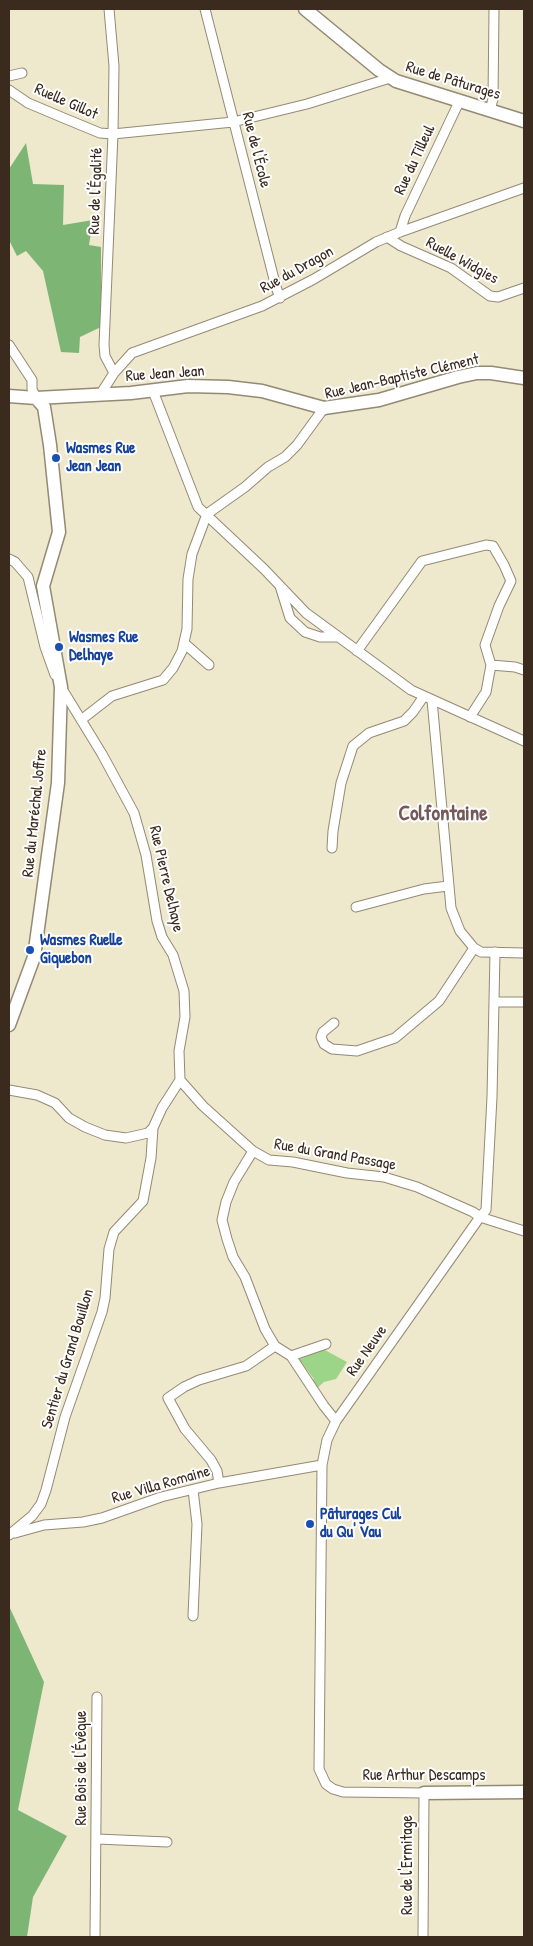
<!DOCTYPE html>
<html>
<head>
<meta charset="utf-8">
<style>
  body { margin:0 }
  #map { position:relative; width:533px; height:1946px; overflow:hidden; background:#eee8cc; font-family:"Patrick Hand",sans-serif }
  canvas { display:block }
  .frame { position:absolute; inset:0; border:10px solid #3b2a1e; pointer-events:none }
</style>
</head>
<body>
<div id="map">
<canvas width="533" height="1946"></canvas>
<div class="frame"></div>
</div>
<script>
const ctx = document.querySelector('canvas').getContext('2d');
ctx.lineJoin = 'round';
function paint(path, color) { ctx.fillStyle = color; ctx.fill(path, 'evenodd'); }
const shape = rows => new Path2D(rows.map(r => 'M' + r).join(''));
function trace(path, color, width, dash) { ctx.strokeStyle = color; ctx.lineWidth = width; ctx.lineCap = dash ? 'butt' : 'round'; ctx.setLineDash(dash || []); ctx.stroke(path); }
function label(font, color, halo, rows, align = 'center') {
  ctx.font = font + ' "Patrick Hand",sans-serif'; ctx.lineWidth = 4; ctx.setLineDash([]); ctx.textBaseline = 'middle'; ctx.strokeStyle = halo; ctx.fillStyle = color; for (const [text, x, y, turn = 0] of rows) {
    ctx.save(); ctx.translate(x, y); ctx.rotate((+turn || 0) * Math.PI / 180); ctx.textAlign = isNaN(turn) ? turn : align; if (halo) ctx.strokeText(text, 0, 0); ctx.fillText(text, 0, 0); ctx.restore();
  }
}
paint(shape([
  [323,1349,347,1362,336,1379,324,1382,315,1390,309,1383,314,1379,302,1363,299,1364,300,1359]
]), '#9cd587');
paint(shape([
  [26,143,33,184,64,185,63,225,93,220,89,245,101,247,101,327,80,337,79,353,61,352,43,271,26,251,17,256,9,240,9,169],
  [9,1606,44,1682,18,1810,67,1836,33,1897,27,1937,9,1937]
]), '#7db674');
const street = shape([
  [109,9,114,66,113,134,104,345,105,356,114,373],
  [205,9,276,287,280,298],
  [9,76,22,73],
  [9,90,28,103,66,119,100,133,113,134,233,122,307,104,390,78],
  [490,110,493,99,494,9],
  [400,232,405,216,459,102],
  [387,237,401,246,451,268,490,296,498,297,524,288],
  [9,345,32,380,32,389,36,398],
  [153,391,198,507,264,569,306,613,411,690,524,741],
  [100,395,114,373,132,353,262,306,314,279,376,242,400,232,524,188],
  [9,559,15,562,28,577,45,647,55,675],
  [280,586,290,618,305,632,320,637,338,637],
  [184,643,209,665],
  [357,651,422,561,486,545,493,546,504,565,511,581,499,606,485,645,491,665],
  [61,687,102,754,134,813,146,855,157,921,162,937,173,955,184,991,185,1017,179,1051,180,1080,203,1106,253,1151,269,1160,293,1162,347,1173,384,1177,417,1187,473,1212,480,1217,524,1231],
  [432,700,451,908,460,931,474,948,481,952,524,953],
  [470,717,486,692,491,665,515,667,524,670],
  [81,720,112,696,163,680,173,668,182,651,187,629,188,579,192,554,207,514,245,487,268,467,285,457,297,445,324,408],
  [332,848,333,831,341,783,353,746,369,733,404,721,413,712,424,696],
  [356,907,424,889,448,886],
  [494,1002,524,1002],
  [334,1023,323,1032,321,1037,324,1044,332,1049,357,1051,395,1038,439,1001,474,948],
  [9,1090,37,1095,55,1103,69,1118,85,1127,105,1135,126,1138,148,1133,153,1128,162,1108,180,1080],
  [253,1151,234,1182,226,1202,222,1220,227,1239,233,1257,245,1277,265,1329,275,1346,291,1356,324,1406,336,1421],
  [291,1356,326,1344],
  [219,1483,217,1471,211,1460,185,1429,168,1398,184,1387,199,1380,246,1366,275,1346],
  [193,1490,197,1524,193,1616],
  [15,1533,44,1525,83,1522,102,1518,161,1497,219,1483,322,1465],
  [9,1535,32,1516,41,1504,46,1490,65,1417,102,1312,105,1298,109,1249,114,1232,143,1201,151,1158,153,1128],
  [97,1839,167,1842],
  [95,1937,97,1697],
  [423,1937,424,1793,343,1792,333,1789,326,1784,319,1769,322,1465,327,1440,336,1421,480,1217,486,1210,492,1097,495,952]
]);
const secondary = shape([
  [305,9,379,70,396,81,524,121],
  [9,396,36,398,131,393,188,386,228,387,262,391,324,408,379,400,458,377,477,373,491,373,524,378],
  [9,1025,34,957,58,783,61,687,43,586,59,532,50,445,44,407,36,398],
  [424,1793,524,1792]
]);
trace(street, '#948975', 11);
trace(secondary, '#948975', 15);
trace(street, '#fff', 9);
trace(secondary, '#fff', 12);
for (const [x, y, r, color] of [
  [56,458,5,"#1a4fb4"],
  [59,647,5,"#1a4fb4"],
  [30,950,5,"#1a4fb4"],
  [310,1524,5,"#1a4fb4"]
]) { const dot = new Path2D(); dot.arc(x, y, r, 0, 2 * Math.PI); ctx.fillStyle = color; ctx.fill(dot); trace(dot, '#fff', 2); }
label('16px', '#3b2a1e', '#fff', [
  ["Rue de Pâturages",453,81,17],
  ["Ruelle Gillot",66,102,24],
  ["Rue de l'École",256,150,76],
  ["Rue du Tilleul",415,160,-65],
  ["Rue de l'Égalité",96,191,-88],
  ["Ruelle Widgies",462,261,29],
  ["Rue du Dragon",297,270,-29],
  ["Rue Jean Jean",165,374,-4],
  ["Rue Jean-Baptiste Clément",402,377,-13],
  ["Rue du Maréchal Joffre",35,813,-84],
  ["Rue Pierre Delhaye",166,879,77],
  ["Rue du Grand Passage",335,1155,10],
  ["Rue Neuve",367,1351,-55],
  ["Sentier du Grand Bouillon",68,1359,-73],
  ["Rue Villa Romaine",161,1485,-16],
  ["Rue Bois de l'Évêque",82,1768,-90],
  ["Rue Arthur Descamps",424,1776],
  ["Rue de l'Ermitage",408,1865,-90]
]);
label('bold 16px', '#164399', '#fff', [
  ["Wasmes Rue",66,449],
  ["Jean Jean",66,467],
  ["Wasmes Rue",69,638],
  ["Delhaye",69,656],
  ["Wasmes Ruelle",40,941],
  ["Giquebon",40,959],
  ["Pâturages Cul",320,1515],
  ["du Qu' Vau",320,1533]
], 'left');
label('bold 21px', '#74585a', '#fff', [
  ["Colfontaine",443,814]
]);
</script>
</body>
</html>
